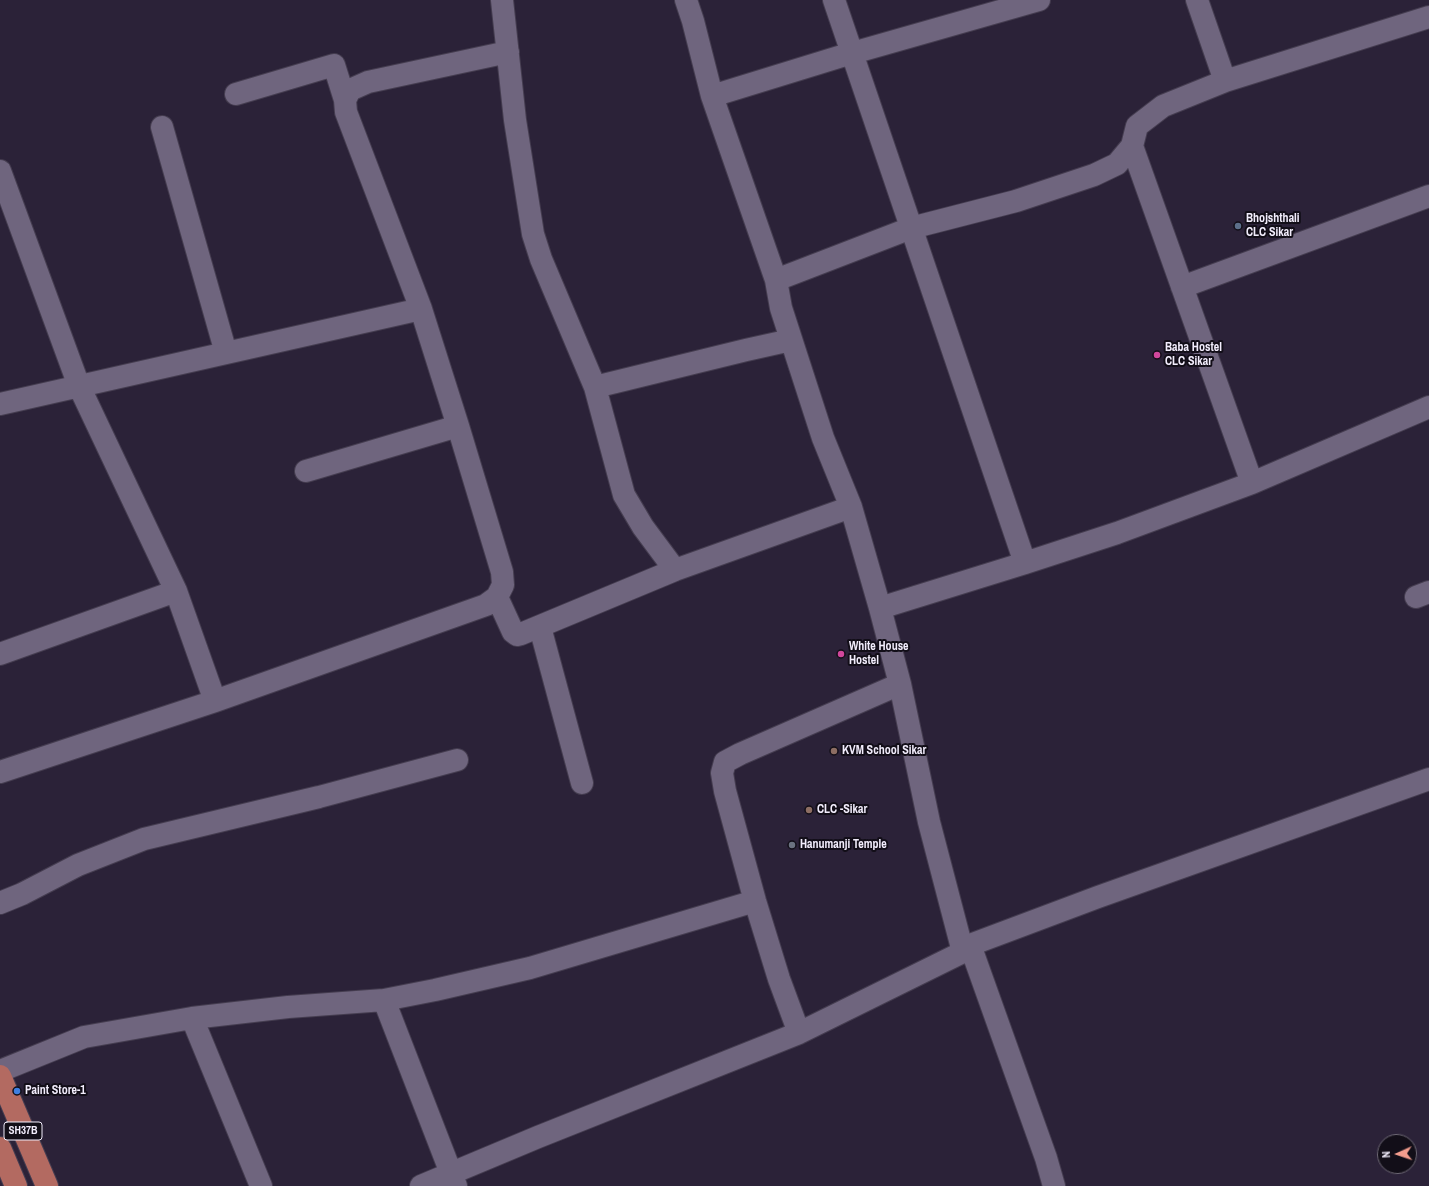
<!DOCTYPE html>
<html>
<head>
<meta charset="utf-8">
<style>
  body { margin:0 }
  #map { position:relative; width:1429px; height:1186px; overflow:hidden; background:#2b2238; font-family:"Archivo Narrow",sans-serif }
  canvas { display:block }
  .north { position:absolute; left:1377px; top:1134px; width:40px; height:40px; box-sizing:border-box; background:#120e18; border:1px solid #6c6773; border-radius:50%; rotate:267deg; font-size:11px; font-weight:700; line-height:16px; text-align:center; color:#f2edfc }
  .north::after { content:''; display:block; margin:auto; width:14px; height:18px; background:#f59d8e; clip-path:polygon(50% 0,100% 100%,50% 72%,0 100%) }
</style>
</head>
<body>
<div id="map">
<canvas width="1429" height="1186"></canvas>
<div class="north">N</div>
</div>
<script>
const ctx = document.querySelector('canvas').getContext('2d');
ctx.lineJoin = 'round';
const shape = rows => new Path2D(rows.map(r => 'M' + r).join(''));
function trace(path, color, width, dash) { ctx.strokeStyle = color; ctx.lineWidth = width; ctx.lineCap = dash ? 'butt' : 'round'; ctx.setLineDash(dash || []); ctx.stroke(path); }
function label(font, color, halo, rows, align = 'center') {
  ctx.font = font + ' "Archivo Narrow",sans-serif'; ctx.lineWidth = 4; ctx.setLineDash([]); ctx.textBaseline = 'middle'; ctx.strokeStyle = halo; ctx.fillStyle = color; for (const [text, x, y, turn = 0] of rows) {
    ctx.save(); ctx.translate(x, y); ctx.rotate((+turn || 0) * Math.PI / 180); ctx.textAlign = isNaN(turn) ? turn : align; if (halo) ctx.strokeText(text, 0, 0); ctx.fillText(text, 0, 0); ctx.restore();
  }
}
const minor = shape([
  [502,0,515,120,533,234,541,259,595,387,624,495,643,527,675,570],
  [686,0,693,21,712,96,776,280,781,308,823,438,851,507,880,608,900,684,929,822,963,952],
  [834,0,1025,563],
  [1197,0,1225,81],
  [236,94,334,65,345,100],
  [712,96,842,56,1039,0],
  [162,127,226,353],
  [1132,146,1252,483],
  [0,171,79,386,176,591,215,701],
  [776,280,911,228,1016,201,1094,175,1117,164,1132,146,1137,126,1163,106,1225,81,1429,17],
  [1182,287,1429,196],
  [595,387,746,350,791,340],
  [0,404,421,309],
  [306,471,458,426],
  [497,597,513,632,517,635,521,634,675,570,851,507],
  [1416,597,1429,592],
  [880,608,1025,563,1117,533,1252,483,1429,407],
  [540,627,582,783],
  [0,654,176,591],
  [0,772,215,701,486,605,497,597,503,585,502,572,458,426,421,309,346,112,345,100,350,90,368,82,508,52],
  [0,903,22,894,78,865,144,839,319,797,457,760],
  [970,945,1046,1158,1054,1186],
  [384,1000,456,1186],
  [192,1018,261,1186],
  [799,1033,779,979,755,901,725,791,722,773,725,762,740,754,900,684],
  [0,1071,84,1037,192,1018,288,1007,384,1000,435,990,530,968,755,901],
  [421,1186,538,1137,799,1033,963,952,970,945,1098,897,1429,779]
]);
const major = shape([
  [0,1076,47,1186],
  [0,1148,16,1186]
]);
trace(minor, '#453d50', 24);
trace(major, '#453d50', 24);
trace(minor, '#6f657e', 22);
trace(major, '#b36a61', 22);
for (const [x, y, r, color] of [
  [1238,226,4,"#5c6f8a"],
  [1157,355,4,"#d1479c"],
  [841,654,4,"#d1479c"],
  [834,751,4,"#8d6e63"],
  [809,810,4,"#8d6e63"],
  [792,845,4,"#6b7280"],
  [17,1091,4,"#3f7fe0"]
]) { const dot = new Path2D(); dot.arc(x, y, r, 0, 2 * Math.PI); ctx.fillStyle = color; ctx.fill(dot); trace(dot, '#120e18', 1.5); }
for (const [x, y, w] of [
  [23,1131,38]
]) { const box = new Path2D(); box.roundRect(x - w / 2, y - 9, w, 18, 3); ctx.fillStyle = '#120e18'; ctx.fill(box); trace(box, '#f2edfc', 1); }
label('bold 11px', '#f2edfc', null, [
  ["SH37B",23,1131]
]);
label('bold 12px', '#f2edfc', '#120e18', [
  ["Bhojshthali",1246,219],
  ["CLC Sikar",1246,233],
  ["Baba Hostel",1165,348],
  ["CLC Sikar",1165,362],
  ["White House",849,647],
  ["Hostel",849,661],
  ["KVM School Sikar",842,751],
  ["CLC -Sikar",817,810],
  ["Hanumanji Temple",800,845],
  ["Paint Store-1",25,1091]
], 'left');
</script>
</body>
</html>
